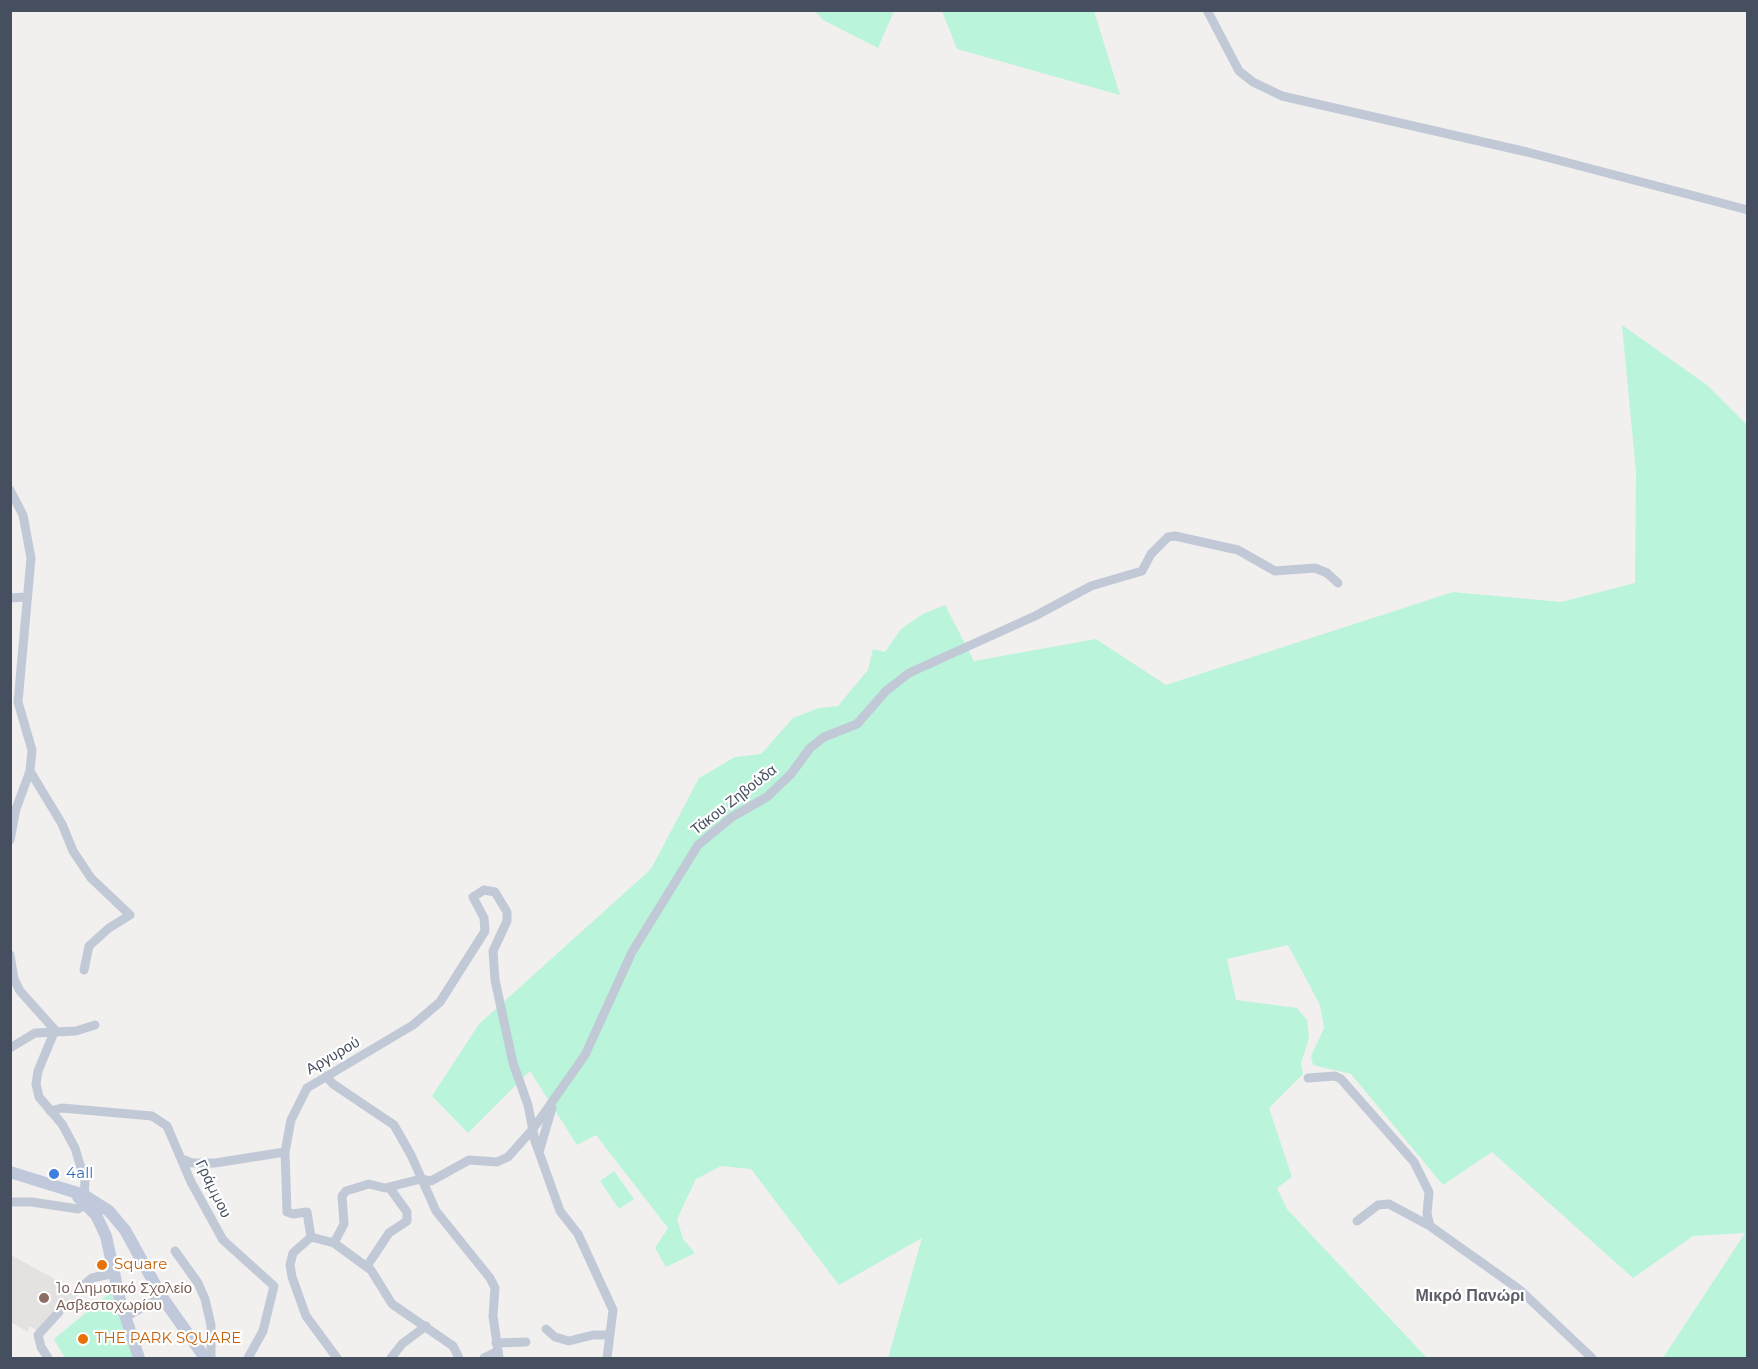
<!DOCTYPE html>
<html>
<head>
<meta charset="utf-8">
<style>
  body { margin:0 }
  #map { position:relative; width:1758px; height:1369px; overflow:hidden; background:#f2f0ef; font-family:Montserrat,sans-serif }
  canvas { display:block }
  .frame { position:absolute; inset:0; border:12px solid #454f60; pointer-events:none }
</style>
</head>
<body>
<div id="map">
<canvas width="1758" height="1369"></canvas>
<div class="frame"></div>
</div>
<script>
const ctx = document.querySelector('canvas').getContext('2d');
ctx.lineJoin = 'round';
function paint(path, color) { ctx.fillStyle = color; ctx.fill(path, 'evenodd'); }
const shape = rows => new Path2D(rows.map(r => 'M' + r).join(''));
function trace(path, color, width, dash) { ctx.strokeStyle = color; ctx.lineWidth = width; ctx.lineCap = dash ? 'butt' : 'round'; ctx.setLineDash(dash || []); ctx.stroke(path); }
function label(font, color, halo, rows, align = 'center') {
  ctx.font = font + ' Montserrat,sans-serif'; ctx.lineWidth = 4.5; ctx.setLineDash([]); ctx.textBaseline = 'middle'; ctx.strokeStyle = halo; ctx.fillStyle = color; for (const [text, x, y, turn = 0] of rows) {
    ctx.save(); ctx.translate(x, y); ctx.rotate((+turn || 0) * Math.PI / 180); ctx.textAlign = isNaN(turn) ? turn : align; if (halo) ctx.strokeText(text, 0, 0); ctx.fillText(text, 0, 0); ctx.restore();
  }
}
paint(shape([
  [11,1255,80,1293,61,1314,38,1331,29,1326,28,1332,11,1322]
]), '#e4e1e1');
paint(shape([
  [815,11,894,11,878,48,823,20],
  [942,11,1094,11,1120,95,957,49],
  [1622,325,1707,385,1747,425,1747,1358,1663,1358,1745,1233,1693,1236,1633,1278,1492,1152,1443,1185,1351,1074,1313,1065,1311,1056,1324,1028,1320,1005,1288,945,1227,959,1236,1000,1297,1008,1307,1020,1309,1038,1301,1063,1303,1074,1269,1108,1292,1177,1277,1188,1287,1209,1427,1358,888,1358,922,1238,839,1285,751,1169,721,1166,696,1179,677,1219,683,1239,695,1253,666,1267,655,1248,668,1228,596,1135,577,1145,530,1071,468,1133,432,1096,479,1024,651,869,699,778,735,757,761,754,793,718,819,708,838,706,868,670,873,649,885,652,901,629,923,614,945,605,974,661,1096,639,1166,685,1453,592,1561,602,1635,583,1636,473],
  [614,1171,634,1199,619,1209,600,1181],
  [111,1292,133,1358,65,1358,54,1339]
]), '#baf4da');
trace(shape([
  [1207,10,1239,71,1253,82,1282,96,1527,152,1748,210],
  [10,490,23,515,31,558,18,702,32,750,30,771,16,809,10,840],
  [10,598,26,597],
  [30,771,62,824,73,851,91,878,130,915,109,928,89,946,84,970],
  [10,955,14,979,20,991,55,1030,38,1071,36,1084,39,1097,62,1124,75,1148,85,1181,84,1195],
  [10,1048,35,1033,76,1031,95,1025],
  [326,1076,333,1084,394,1125,411,1155,436,1211,490,1278,495,1288,493,1316,499,1358],
  [1308,1078,1335,1076,1341,1079,1414,1162,1429,1192,1427,1214,1430,1226,1520,1290,1592,1358],
  [50,1111,62,1108,152,1116,167,1126,191,1182,223,1240,274,1286,263,1331,248,1358],
  [285,1152,287,1212,293,1214,307,1212,311,1237,293,1253,290,1265,292,1277,306,1316,337,1358],
  [539,1152,552,1108],
  [182,1159,192,1163,215,1163,285,1152,291,1120,307,1088,413,1025,440,1002,485,931,484,918,473,897,484,890,495,892,507,912,507,921,493,951,495,980,513,1063,528,1105,535,1141,560,1211,578,1234,613,1310,607,1358],
  [10,1202,32,1202,78,1209,86,1204],
  [1357,1221,1378,1205,1389,1204,1430,1226],
  [311,1237,334,1243,371,1270,392,1304,453,1346,459,1358],
  [334,1243,344,1224,342,1196,346,1191,369,1184,385,1188,421,1179,431,1181,469,1160,497,1162,508,1157,533,1129,585,1055,632,952,698,845,732,817,767,797,791,774,810,748,824,737,857,724,886,691,909,673,1035,616,1091,586,1142,571,1151,554,1168,537,1175,536,1238,550,1275,571,1315,568,1327,573,1338,583],
  [175,1251,198,1283,205,1299,211,1325,211,1358],
  [367,1266,389,1233,407,1221,407,1212,389,1187],
  [77,1291,92,1278,115,1273],
  [125,1317,162,1297],
  [546,1329,555,1337,569,1341,593,1335,609,1335],
  [496,1343,526,1342],
  [48,1358,41,1347,38,1335,59,1312],
  [391,1358,402,1344,426,1326],
  [484,1358,496,1352]
]), '#c2c9d6', 9);
trace(shape([
  [10,1172,84,1195,109,1211,125,1230,162,1297,205,1358],
  [78,1197,96,1215,106,1236,120,1300,139,1358]
]), '#c0c9db', 12);
for (const [x, y, r, color] of [
  [54,1174,6,"#3f7fe0"],
  [102,1265,6,"#e8710a"],
  [44,1298,6,"#8d6e63"],
  [83,1339,6,"#e8710a"]
]) { const dot = new Path2D(); dot.arc(x, y, r, 0, 2 * Math.PI); ctx.fillStyle = color; ctx.fill(dot); trace(dot, '#fff', 2); }
label('15px', '#454f60', '#fff', [
  ["Τάκου Ζηβούδα",734,800,-38],
  ["Αργυρού",333,1056,-30],
  ["Γράμμου",213,1189,64]
]);
label('15px', '#366cbe', '#fff', [
  ["4all",66,1174]
], 'left');
label('15px', '#c56008', '#fff', [
  ["Square",114,1265],
  ["THE PARK SQUARE",95,1339]
], 'left');
label('15px', '#785e54', '#fff', [
  ["1ο Δημοτικό Σχολείο",56,1289],
  ["Ασβεστοχωρίου",56,1306]
], 'left');
label('bold 16px', '#5b5e66', '#fff', [
  ["Μικρό Πανώρι",1470,1296]
]);
</script>
</body>
</html>
